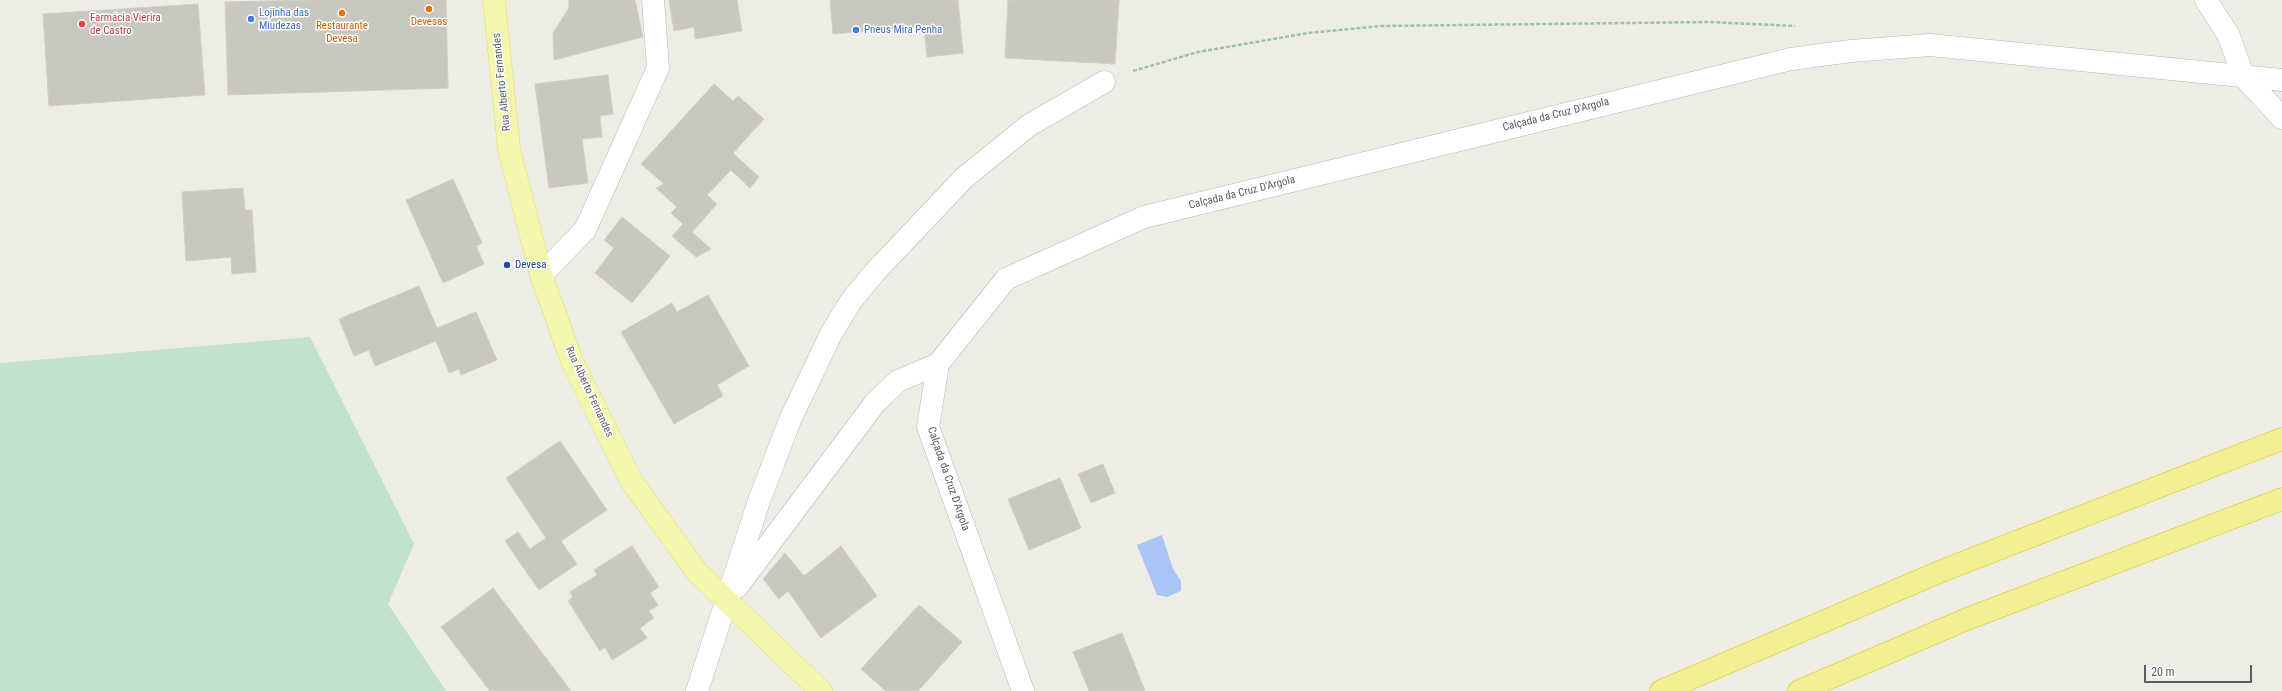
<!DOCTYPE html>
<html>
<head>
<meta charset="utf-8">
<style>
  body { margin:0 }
  #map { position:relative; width:2282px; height:691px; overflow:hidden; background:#edede4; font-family:"Roboto Condensed",sans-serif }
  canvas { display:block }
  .scale { position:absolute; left:2144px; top:665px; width:108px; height:18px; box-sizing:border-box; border:2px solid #5c5d63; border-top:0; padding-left:5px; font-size:12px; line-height:14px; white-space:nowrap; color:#5c5d63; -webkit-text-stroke:3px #fff; paint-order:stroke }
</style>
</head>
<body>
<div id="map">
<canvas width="2282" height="691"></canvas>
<div class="scale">20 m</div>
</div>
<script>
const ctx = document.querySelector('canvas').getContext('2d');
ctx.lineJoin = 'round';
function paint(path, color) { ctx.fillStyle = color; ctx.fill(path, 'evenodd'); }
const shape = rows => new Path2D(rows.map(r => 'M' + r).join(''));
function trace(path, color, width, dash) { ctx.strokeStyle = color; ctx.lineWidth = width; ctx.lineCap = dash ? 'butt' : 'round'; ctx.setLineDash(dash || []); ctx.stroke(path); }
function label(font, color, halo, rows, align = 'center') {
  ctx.font = font + ' "Roboto Condensed",sans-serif'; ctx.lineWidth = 3; ctx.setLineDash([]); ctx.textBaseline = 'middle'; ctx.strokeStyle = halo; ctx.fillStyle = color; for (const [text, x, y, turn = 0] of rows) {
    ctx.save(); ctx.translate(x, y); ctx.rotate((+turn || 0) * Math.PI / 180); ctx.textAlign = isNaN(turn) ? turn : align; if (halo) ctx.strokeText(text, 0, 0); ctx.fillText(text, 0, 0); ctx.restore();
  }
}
paint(shape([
  [310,337,414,544,388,604,446,691,0,691,0,363]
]), '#c2e2c9');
paint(shape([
  [1162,535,1173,569,1181,581,1181,591,1167,597,1157,595,1137,545]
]), '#aac4f6');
const building = shape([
  [309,0,446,0,448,88,228,95,225,2,309,0],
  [569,0,635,0,643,37,554,60,553,33,569,8,569,0],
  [669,0,737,0,742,31,695,39,694,27,674,31,669,0],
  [830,0,958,0,963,53,927,57,924,26,833,34,830,0],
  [1008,0,1119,0,1115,64,1005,58,1008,0],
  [198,4,205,95,49,106,43,14,198,4],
  [608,75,613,114,600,116,602,137,582,139,588,183,549,188,535,84,608,75],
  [714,84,733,101,738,96,764,119,733,153,759,177,750,188,731,170,707,195,717,204,692,232,711,249,696,257,672,236,683,224,671,213,677,207,656,188,664,184,641,164,714,84],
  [453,179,482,243,476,246,484,264,443,283,406,200,453,179],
  [243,188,245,210,252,210,256,272,232,274,231,257,186,261,182,192,243,188],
  [622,217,670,256,632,303,595,273,614,248,604,240,622,217],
  [419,286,437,328,476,312,497,360,461,375,459,369,449,373,436,341,375,366,369,350,354,356,339,319,419,286],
  [708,295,749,366,717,385,723,396,674,424,621,332,672,303,677,312,708,295],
  [560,441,607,510,561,541,577,564,539,590,505,541,518,532,530,549,546,538,506,478,560,441],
  [1103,464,1115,493,1091,503,1078,474,1103,464],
  [1060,478,1081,528,1029,550,1008,499,1060,478],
  [632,546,659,587,650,593,658,605,649,611,654,618,640,628,647,638,612,660,605,647,600,651,568,601,573,597,570,592,597,575,594,570,632,546],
  [841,546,877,596,821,638,788,591,779,599,763,579,785,553,804,576,841,546],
  [493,588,571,691,490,691,441,627,493,588],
  [919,605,962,642,918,691,886,691,861,669,919,605],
  [1122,633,1145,691,1089,691,1073,652,1122,633]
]);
paint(building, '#c8c7c0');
trace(building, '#d1cfc3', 1);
const minor = shape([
  [2206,0,2229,36,2243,76,2282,118],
  [541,275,585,230,658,68,653,0],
  [737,587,875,403,898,381,938,364],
  [697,691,759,501,790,420,831,334,851,301,875,272,964,178,1028,126,1104,82],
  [1023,691,928,427,938,364,1006,279,1144,217,1791,59,1851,51,1930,45,2282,80]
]);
const major = shape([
  [494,0,509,149,541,275,572,361,632,482,697,572,821,691]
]);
const highway = shape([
  [1661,691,1944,570,2282,439],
  [1799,691,1967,619,2282,499]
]);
trace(minor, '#b6b7bc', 23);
trace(major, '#e3dc66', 23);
trace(highway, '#dac816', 23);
trace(shape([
  [1133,71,1198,52,1308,33,1381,26,1709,22,1795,26]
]), '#9cc2b0', 2.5, [4, 2]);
trace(minor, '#fff', 22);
trace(major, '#f3f7ae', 22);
trace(highway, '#f2ef95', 22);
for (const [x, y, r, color] of [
  [429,9,4,"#e8710a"],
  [342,13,4,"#e8710a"],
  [251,19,4,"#3f7fe0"],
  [82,24,4,"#e0444e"],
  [856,30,4,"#3f7fe0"],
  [507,265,4,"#1a4fb4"]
]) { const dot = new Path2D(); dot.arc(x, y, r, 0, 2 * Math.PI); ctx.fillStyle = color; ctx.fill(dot); trace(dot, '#fff', 1.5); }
label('11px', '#366cbe', '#fff', [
  ["Lojinha das",259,13],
  ["Miudezas",259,26],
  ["Pneus Mira Penha",864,30]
], 'left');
label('11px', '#be3a42', '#fff', [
  ["Farmácia Vierira",90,18],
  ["de Castro",90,31]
], 'left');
label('11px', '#c56008', '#fff', [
  ["Devesas",429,22],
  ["Restaurante",342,26],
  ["Devesa",342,39]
]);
label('11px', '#5c5d63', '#fff', [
  ["Rua Alberto Fernandes",502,82,-96],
  ["Calçada da Cruz D'Argola",1556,115,-14],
  ["Calçada da Cruz D'Argola",1242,193,-14],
  ["Rua Alberto Fernandes",589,392,65],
  ["Calçada da Cruz D'Argola",948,479,71]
]);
label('11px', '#164399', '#fff', [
  ["Devesa",515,265]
], 'left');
</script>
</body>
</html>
